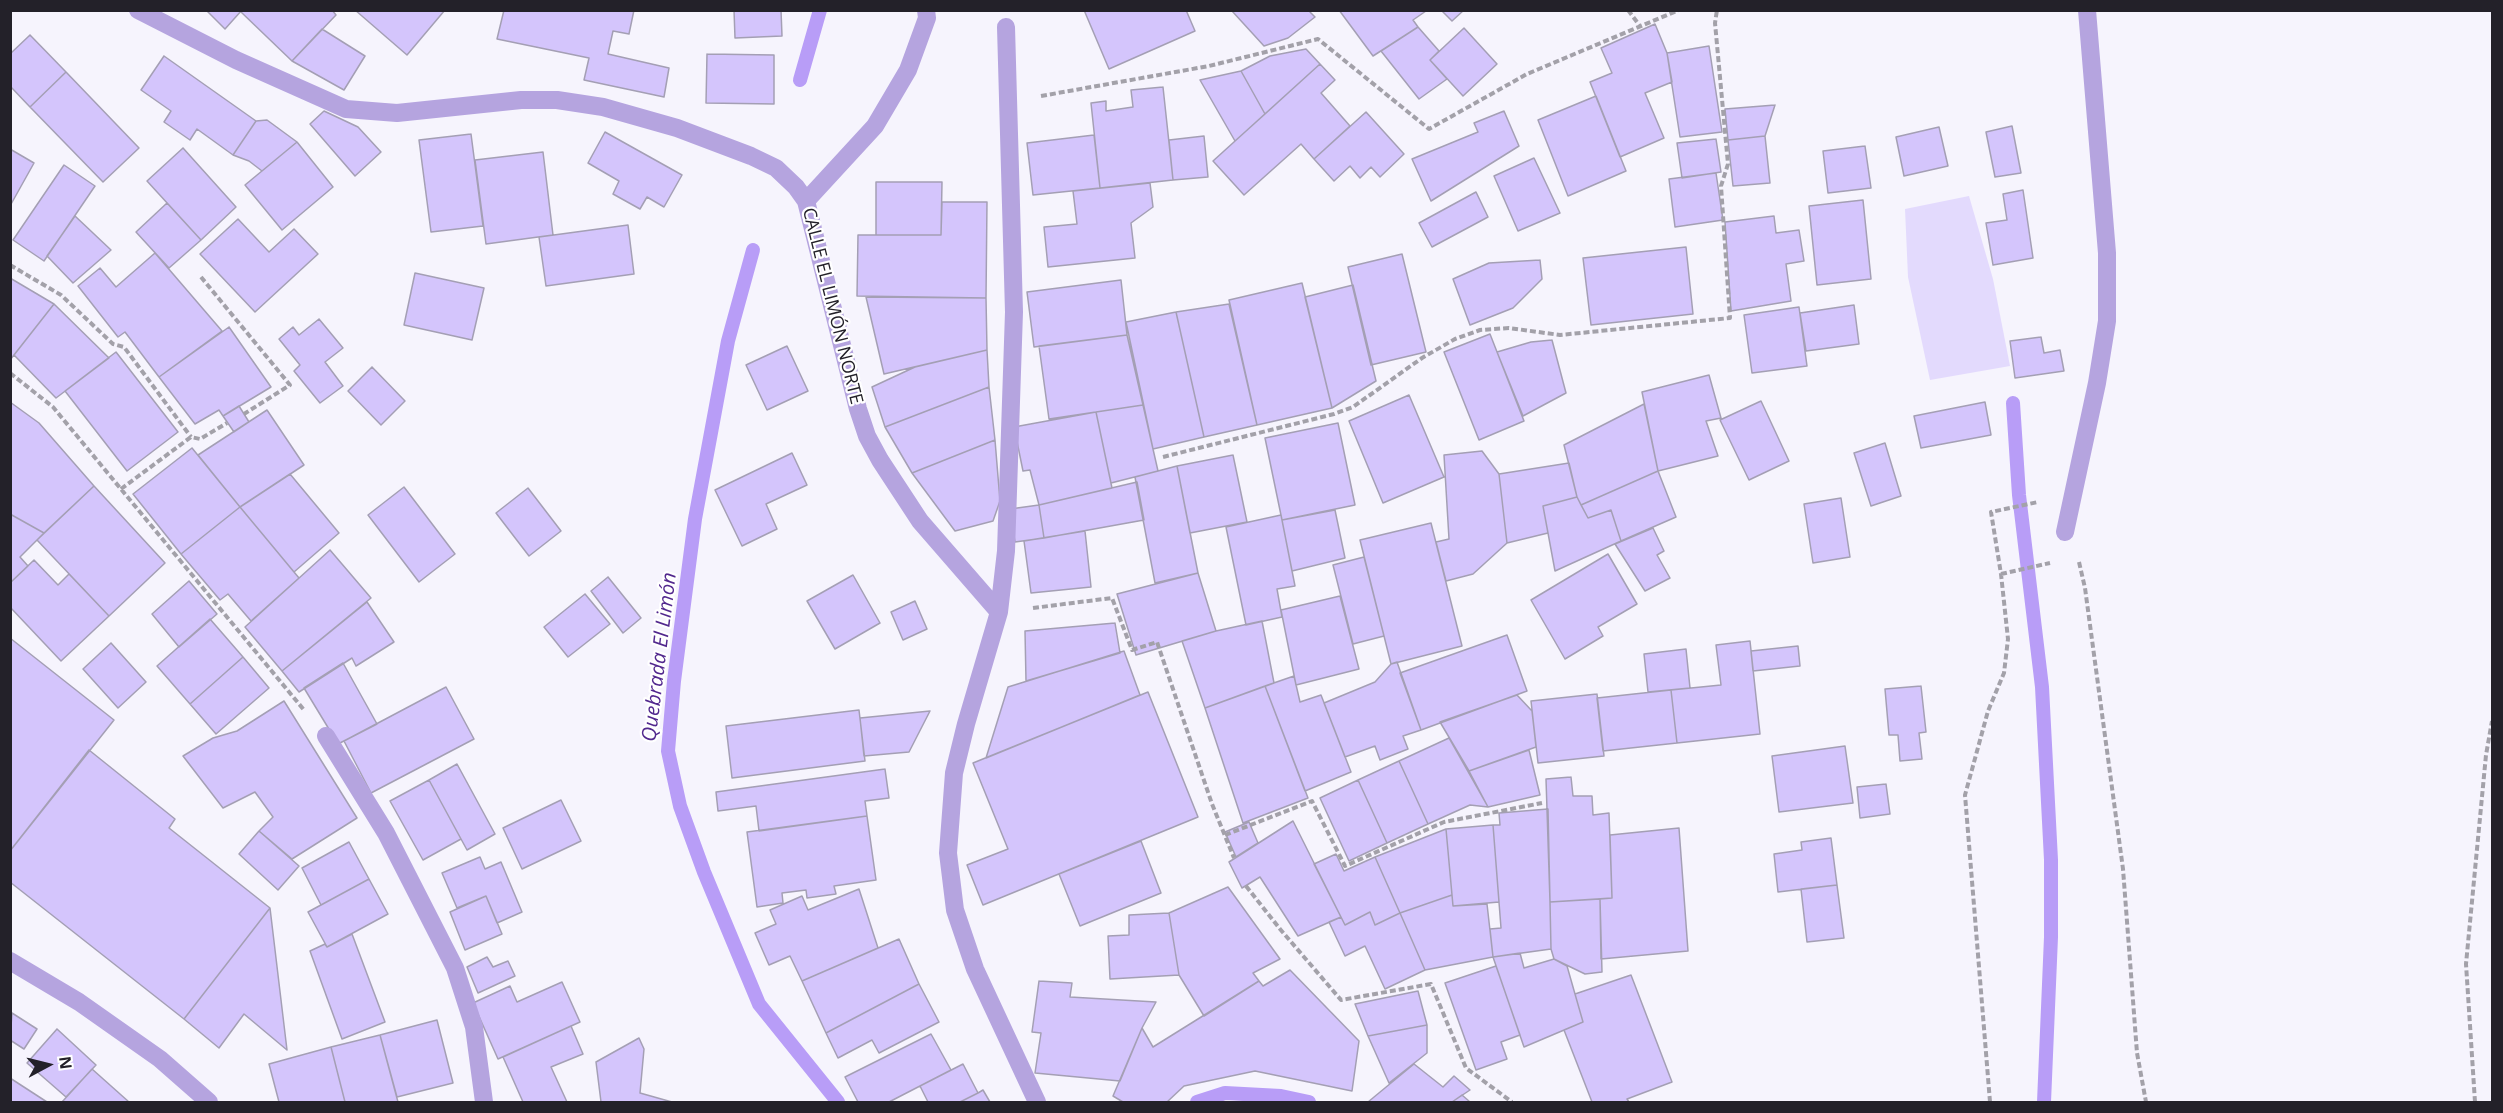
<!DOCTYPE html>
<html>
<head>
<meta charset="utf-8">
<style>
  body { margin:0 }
  #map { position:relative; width:2503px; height:1113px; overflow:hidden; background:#f6f4fd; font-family:"Open Sans",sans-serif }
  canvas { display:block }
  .frame { position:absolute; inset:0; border:12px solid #232129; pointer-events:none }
  .north { position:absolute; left:18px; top:1035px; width:60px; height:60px; -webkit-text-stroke:4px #fff; paint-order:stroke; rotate:83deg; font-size:16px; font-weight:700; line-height:24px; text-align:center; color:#232129 }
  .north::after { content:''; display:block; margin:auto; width:21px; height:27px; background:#232129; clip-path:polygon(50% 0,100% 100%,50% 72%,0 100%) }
</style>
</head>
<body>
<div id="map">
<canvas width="2503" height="1113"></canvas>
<div class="frame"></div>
<div class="north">N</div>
</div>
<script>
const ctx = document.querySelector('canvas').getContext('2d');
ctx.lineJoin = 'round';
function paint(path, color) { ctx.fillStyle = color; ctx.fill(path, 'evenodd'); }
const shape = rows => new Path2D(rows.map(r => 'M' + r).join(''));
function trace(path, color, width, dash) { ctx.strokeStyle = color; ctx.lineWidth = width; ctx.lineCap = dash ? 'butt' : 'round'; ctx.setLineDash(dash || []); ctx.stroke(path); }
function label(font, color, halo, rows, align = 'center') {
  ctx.font = font + ' "Open Sans",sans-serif'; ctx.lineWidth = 4.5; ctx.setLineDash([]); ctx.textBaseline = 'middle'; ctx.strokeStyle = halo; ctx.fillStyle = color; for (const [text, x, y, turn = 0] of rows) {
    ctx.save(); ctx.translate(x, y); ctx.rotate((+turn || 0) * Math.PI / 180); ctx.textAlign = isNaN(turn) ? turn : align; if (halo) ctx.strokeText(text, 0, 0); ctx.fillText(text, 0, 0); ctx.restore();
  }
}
paint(shape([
  [1969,196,1993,279,2010,366,1930,380,1908,277,1905,209]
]), '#e3dafd');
trace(shape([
  [800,80,820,10],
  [753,250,728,341,695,519,674,681,668,751,680,806,704,872,759,1004,838,1102],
  [2013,403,2019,495,2042,687,2051,860,2051,937,2044,1102],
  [1197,1102,1225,1093,1281,1096,1309,1102]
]), '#b89df7', 14);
const building = shape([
  [206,10,242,10,225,29,206,10],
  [242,10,332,10,336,15,292,61,241,12,242,10],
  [355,10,445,10,407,55,355,10],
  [504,10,634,10,629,34,613,31,608,54,669,68,664,97,584,80,589,58,497,39,504,10],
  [734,10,781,10,782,36,735,38,734,10],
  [1084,10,1186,10,1195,31,1109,69,1084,10],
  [1308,10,1315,17,1288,38,1264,46,1232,11,1308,10],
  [1339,10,1426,10,1426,11,1413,20,1418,27,1373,56,1339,10],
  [1441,10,1464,10,1452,21,1441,10],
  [1655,24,1667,53,1672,82,1645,93,1664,138,1620,157,1590,82,1612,73,1601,48,1655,24],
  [1418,27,1439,51,1430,60,1447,79,1419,99,1381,51,1418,27],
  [1464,28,1497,64,1463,96,1430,60,1464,28],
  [322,29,365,56,344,90,292,61,322,29],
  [30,35,66,72,30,107,10,86,10,54,30,35],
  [1709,46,1722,132,1680,137,1667,53,1709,46],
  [1306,49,1320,64,1265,114,1241,71,1270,56,1306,49],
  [707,54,774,55,774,104,706,103,707,54],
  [164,56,256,121,233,155,197,129,190,140,164,122,171,111,141,90,164,56],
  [1320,64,1335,80,1321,93,1350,126,1314,159,1301,144,1244,195,1213,161,1320,64],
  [1241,71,1265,114,1235,141,1200,80,1241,71],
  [66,72,139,148,103,182,30,107,66,72],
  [1163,87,1173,180,1100,188,1091,103,1106,101,1106,111,1133,107,1131,90,1163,87],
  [1596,96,1626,171,1568,196,1538,120,1596,96],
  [1775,105,1765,136,1728,140,1725,109,1775,105],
  [324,111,358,127,381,152,355,176,310,124,324,111],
  [1504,111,1519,146,1431,201,1412,159,1478,132,1474,123,1504,111],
  [1366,112,1404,154,1380,177,1371,167,1360,178,1350,166,1334,181,1314,159,1366,112],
  [267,120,297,142,262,171,249,161,233,155,256,121,267,120],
  [2012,126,2021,173,1995,177,1986,132,2012,126],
  [1939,127,1948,166,1904,176,1896,137,1939,127],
  [605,132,682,175,664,207,647,197,640,209,613,194,619,181,588,163,605,132],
  [471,134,483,226,431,232,419,140,471,134],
  [1094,135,1100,188,1033,195,1027,143,1094,135],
  [1204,136,1208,177,1173,180,1169,140,1204,136],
  [1765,136,1770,183,1733,186,1728,140,1765,136],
  [1716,139,1721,172,1682,178,1677,143,1716,139],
  [297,142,333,187,282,230,245,185,297,142],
  [1865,146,1871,188,1828,193,1823,151,1865,146],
  [183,148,236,207,201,240,147,181,183,148],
  [10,149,34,163,10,206,10,149],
  [543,152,553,235,486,244,475,160,543,152],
  [1534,158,1560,213,1518,231,1494,176,1534,158],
  [64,165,95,186,44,261,13,240,64,165],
  [1716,173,1723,220,1675,227,1669,179,1716,173],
  [876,182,942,182,941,235,876,235,876,182],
  [1150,183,1153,207,1131,223,1135,258,1048,267,1044,227,1077,224,1073,191,1150,183],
  [2023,190,2033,258,1993,265,1986,223,2007,220,2003,194,2023,190],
  [1476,192,1488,217,1432,247,1419,223,1476,192],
  [1863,200,1871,279,1817,285,1809,206,1863,200],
  [942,202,987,202,986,298,857,296,858,235,941,235,942,202],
  [167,203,201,240,169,268,136,232,167,203],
  [75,216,111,250,73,283,47,256,75,216],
  [1774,216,1776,233,1799,230,1804,261,1786,264,1791,301,1731,311,1725,222,1774,216],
  [238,219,269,252,294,229,318,254,255,312,200,254,238,219],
  [628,225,634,274,546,286,539,237,628,225],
  [1686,247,1693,314,1591,325,1583,258,1686,247],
  [155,253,222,331,159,377,125,332,118,337,78,286,100,268,116,287,155,253],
  [1402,254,1426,352,1371,365,1348,267,1402,254],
  [1540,260,1542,279,1513,308,1470,325,1453,279,1489,263,1540,260],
  [415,273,484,288,472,340,404,325,415,273],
  [10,278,54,304,10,360,10,278],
  [1121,280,1127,335,1034,347,1027,292,1121,280],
  [1302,283,1332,408,1257,425,1229,300,1302,283],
  [1353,285,1376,381,1332,408,1305,297,1353,285],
  [866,297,986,298,987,350,884,374,866,297],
  [54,304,109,358,56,398,14,355,54,304],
  [1229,304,1257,425,1204,437,1176,312,1229,304],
  [1854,305,1859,344,1806,351,1800,313,1854,305],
  [1799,307,1807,366,1752,373,1744,315,1799,307],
  [1176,312,1204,437,1153,449,1126,322,1176,312],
  [319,319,343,348,325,362,343,386,320,403,294,371,300,365,279,339,293,327,299,335,319,319],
  [229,327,271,387,223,416,219,410,195,424,159,377,229,327],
  [1490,334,1524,421,1479,440,1444,352,1490,334],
  [1127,335,1143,405,1049,419,1039,346,1127,335],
  [2041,337,2044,353,2060,350,2064,371,2015,378,2010,341,2041,337],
  [1552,340,1566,393,1523,416,1497,352,1531,342,1552,340],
  [787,346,808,391,767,410,746,365,787,346],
  [987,350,989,387,885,427,872,387,915,367,987,350],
  [116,352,178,432,127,471,65,391,116,352],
  [372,367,405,401,381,425,348,391,372,367],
  [1709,375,1721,418,1706,421,1718,456,1658,471,1642,392,1709,375],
  [989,387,995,440,912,473,885,427,989,387],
  [1409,395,1444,477,1383,503,1349,421,1409,395],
  [1761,401,1789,461,1749,480,1720,420,1761,401],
  [10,402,39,423,94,486,44,533,10,514,10,402],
  [1985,402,1991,435,1921,448,1914,416,1985,402],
  [1644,404,1658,471,1581,505,1577,497,1564,445,1644,404],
  [1143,405,1158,471,1111,483,1096,412,1143,405],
  [239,406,249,422,234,432,223,416,239,406],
  [267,410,304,465,240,507,198,455,267,410],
  [1096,412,1112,488,1039,505,1030,470,1023,471,1014,427,1096,412],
  [1338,423,1355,505,1282,520,1265,438,1338,423],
  [995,440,1000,501,993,521,955,531,912,473,995,440],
  [1885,443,1901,496,1871,506,1854,453,1885,443],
  [192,448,240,507,181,554,133,494,192,448],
  [1482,451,1499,474,1507,543,1473,574,1446,581,1436,542,1449,539,1444,455,1482,451],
  [792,453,807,485,766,504,777,529,742,546,715,490,792,453],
  [1233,455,1247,522,1190,533,1177,466,1233,455],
  [1569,463,1577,497,1543,506,1548,533,1507,543,1499,474,1569,463],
  [1177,466,1198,573,1155,583,1135,477,1177,466],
  [1658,471,1676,517,1621,541,1611,510,1588,518,1581,505,1658,471],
  [290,474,339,533,294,572,240,507,290,474],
  [1137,482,1144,520,1044,538,1039,505,1137,482],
  [94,486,165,563,109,616,37,540,94,486],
  [404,487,455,554,419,582,368,515,404,487],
  [528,488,561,531,529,556,496,513,528,488],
  [1577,497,1588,518,1611,510,1621,541,1555,571,1543,506,1577,497],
  [1841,498,1850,557,1813,563,1804,504,1841,498],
  [1039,505,1044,538,1015,542,1010,509,1039,505],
  [240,507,299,578,251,621,228,594,220,600,181,554,240,507],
  [1335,510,1345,558,1292,571,1282,520,1335,510],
  [10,514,44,533,20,557,28,566,10,583,10,514],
  [1281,515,1295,586,1277,589,1282,617,1246,625,1226,527,1281,515],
  [1431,523,1462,646,1391,664,1360,540,1431,523],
  [1653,528,1664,551,1657,555,1670,578,1645,591,1615,544,1653,528],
  [1085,531,1091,587,1031,593,1024,541,1085,531],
  [330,550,371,598,282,671,245,627,330,550],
  [1608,554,1637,604,1598,627,1603,636,1565,659,1531,600,1608,554],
  [1364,557,1384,636,1353,644,1333,565,1364,557],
  [34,560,58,585,69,574,109,616,61,661,10,607,10,583,34,560],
  [1198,573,1216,631,1136,655,1117,594,1198,573],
  [853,575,880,623,835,649,807,601,853,575],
  [608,577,641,618,623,633,591,591,608,577],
  [189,581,217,614,179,647,152,614,189,581],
  [585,594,610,624,568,657,544,627,585,594],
  [1340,596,1359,669,1296,685,1281,610,1340,596],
  [915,601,927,629,903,640,891,612,915,601],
  [367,602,394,642,356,666,352,658,299,692,282,671,367,602],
  [210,619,243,657,190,704,157,666,210,619],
  [1262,621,1274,683,1205,708,1182,641,1216,631,1262,621],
  [1115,623,1120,653,1026,681,1025,631,1115,623],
  [1507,635,1527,691,1421,730,1400,673,1507,635],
  [10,638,114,720,10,851,10,638],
  [1750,641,1760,734,1677,743,1671,690,1721,685,1716,645,1750,641],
  [111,643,146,682,118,708,83,669,111,643],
  [1798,646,1800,666,1753,671,1751,651,1798,646],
  [1686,649,1690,688,1648,692,1644,654,1686,649],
  [1124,651,1140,695,986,758,1008,687,1124,651],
  [243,657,269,688,216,734,190,704,243,657],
  [1397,662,1421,730,1403,736,1408,749,1380,760,1375,746,1345,757,1324,703,1375,682,1391,664,1397,662],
  [343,663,377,724,338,744,304,688,343,663],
  [1294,676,1300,702,1321,695,1351,772,1305,791,1265,686,1294,676],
  [1265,686,1308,798,1243,823,1205,708,1265,686],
  [1921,686,1926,732,1919,733,1922,759,1900,761,1898,735,1889,735,1885,689,1921,686],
  [446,687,474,739,371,793,344,741,446,687],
  [1671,690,1677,743,1603,751,1597,698,1671,690],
  [1148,692,1198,817,983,905,967,865,1008,849,973,763,1148,692],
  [1597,694,1604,756,1538,763,1531,701,1597,694],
  [1517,695,1532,711,1536,747,1469,771,1440,722,1517,695],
  [284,701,357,818,292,859,259,831,273,817,255,792,223,808,183,756,213,738,237,731,284,701],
  [859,710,865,761,732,778,726,726,859,710],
  [930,711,909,752,864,756,860,718,930,711],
  [1449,738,1488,807,1470,805,1428,824,1399,761,1449,738],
  [1845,746,1853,803,1779,812,1772,756,1845,746],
  [89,750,175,819,169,828,270,908,184,1019,10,882,10,851,89,750],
  [1529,750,1540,795,1488,807,1469,771,1529,750],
  [1399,761,1428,824,1387,843,1358,780,1399,761],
  [457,764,495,834,467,850,429,780,457,764],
  [885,769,889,798,865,801,867,816,759,831,756,806,718,811,716,792,885,769],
  [1571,777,1573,796,1592,796,1593,815,1609,813,1612,898,1550,902,1546,779,1571,777],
  [429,780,461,839,423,860,390,801,429,780],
  [1358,780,1387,843,1349,861,1320,798,1358,780],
  [1886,784,1890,814,1860,818,1857,787,1886,784],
  [561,800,581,841,522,869,503,828,561,800],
  [1548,809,1551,949,1493,957,1490,929,1501,928,1493,825,1500,825,1499,813,1548,809],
  [867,816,876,880,834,886,836,894,807,898,806,890,782,893,783,903,757,907,747,832,867,816],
  [1293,821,1341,917,1298,936,1260,877,1242,888,1229,862,1293,821],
  [1249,822,1258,843,1236,857,1225,832,1249,822],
  [1493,825,1499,902,1453,906,1446,829,1493,825],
  [1679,828,1688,951,1601,959,1600,899,1612,898,1610,835,1679,828],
  [1446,829,1452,895,1400,913,1375,857,1446,829],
  [259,831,299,866,278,890,239,854,259,831],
  [1831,838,1837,885,1778,892,1774,854,1802,850,1801,842,1831,838],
  [1141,841,1161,893,1080,926,1059,874,1141,841],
  [349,842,369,879,321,905,302,868,349,842],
  [1336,854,1344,871,1375,857,1400,913,1375,925,1370,912,1345,925,1314,864,1336,854],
  [480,857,485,869,501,862,522,912,497,923,486,896,457,908,442,873,480,857],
  [369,879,388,914,327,947,308,912,369,879],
  [1837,885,1844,938,1807,942,1801,889,1837,885],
  [1228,887,1280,959,1253,973,1259,981,1204,1016,1179,975,1169,913,1228,887],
  [859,889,878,948,802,981,790,956,769,965,755,933,776,924,770,910,802,896,808,910,859,889],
  [1452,895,1453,906,1487,904,1493,957,1425,970,1400,913,1452,895],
  [486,896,502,934,465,950,450,912,486,896],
  [1600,899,1602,972,1585,974,1554,959,1551,949,1550,902,1600,899],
  [270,908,287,1050,244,1014,219,1048,184,1019,270,908],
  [1370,912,1375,925,1400,913,1425,970,1385,989,1365,946,1345,956,1329,922,1341,917,1345,925,1370,912],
  [1169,913,1179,975,1110,979,1108,936,1129,935,1129,915,1169,913],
  [352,934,385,1022,342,1039,310,951,325,944,327,947,352,934],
  [899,939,919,984,826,1033,802,981,899,939],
  [1520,953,1524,968,1554,959,1567,966,1583,1022,1524,1047,1493,957,1520,953],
  [487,957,493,967,508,961,515,976,478,993,467,967,487,957],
  [1496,966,1520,1035,1501,1042,1507,1059,1476,1070,1445,983,1496,966],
  [1290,970,1359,1041,1352,1091,1255,1071,1184,1086,1167,1102,1123,1102,1113,1096,1142,1028,1153,1047,1259,981,1263,986,1290,970],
  [1631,975,1672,1082,1627,1099,1629,1102,1592,1102,1564,1030,1583,1022,1575,994,1631,975],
  [1039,981,1072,983,1070,997,1156,1002,1142,1028,1120,1081,1035,1073,1041,1033,1032,1032,1039,981],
  [562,982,580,1022,498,1059,473,1003,510,986,517,1002,562,982],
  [919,984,939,1022,879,1053,872,1040,838,1058,826,1033,919,984],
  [1418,991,1427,1025,1368,1036,1355,1004,1418,991],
  [12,1013,37,1029,24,1049,10,1040,12,1013],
  [437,1020,453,1083,397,1097,380,1035,437,1020],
  [1427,1025,1427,1053,1389,1083,1368,1036,1427,1025],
  [571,1026,583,1054,551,1067,567,1102,523,1102,503,1057,571,1026],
  [57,1029,96,1065,66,1097,27,1063,57,1029],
  [931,1034,951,1070,889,1102,858,1102,845,1077,931,1034],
  [380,1035,398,1102,345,1102,331,1047,380,1035],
  [639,1038,644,1049,640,1093,672,1102,601,1102,596,1062,639,1038],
  [331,1047,345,1102,279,1102,269,1064,331,1047],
  [963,1064,978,1093,960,1102,928,1102,920,1086,963,1064],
  [1414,1064,1443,1087,1454,1076,1470,1090,1452,1102,1368,1102,1414,1064],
  [92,1069,129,1102,62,1102,92,1069],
  [10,1078,47,1102,10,1102,10,1078],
  [983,1090,990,1102,960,1102,978,1093,983,1090],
  [1462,1095,1470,1102,1452,1102,1462,1095]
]);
paint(building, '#d4c5fc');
trace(building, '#a49fb4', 1.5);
trace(shape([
  [1628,10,1640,26],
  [1041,96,1209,66,1318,39,1429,129,1527,74,1679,10],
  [10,265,61,295,113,344,124,347,191,437],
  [201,277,290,385,244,414],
  [10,373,53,407,304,710],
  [1163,457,1334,414,1353,407,1422,358,1455,339,1480,330,1509,328,1560,335,1730,318,1721,186,1728,164,1715,23,1717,10],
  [121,489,191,437,200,439,227,423],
  [2079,562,2085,588,2123,869,2137,1053,2146,1102],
  [2001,574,2050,563],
  [1033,608,1112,598,1132,650,1157,642,1212,804,1234,858],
  [1225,835,1312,801,1345,866,1444,822,1542,803],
  [1246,886,1280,929,1341,1000,1431,984,1466,1068,1512,1102],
  [1990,1102,1965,795,1988,711,2004,673,2008,639,2001,574,1991,512,2038,502],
  [2475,1102,2466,964,2486,755,2492,721]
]), '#a3a1a9', 4, [6, 3]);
trace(shape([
  [138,10,236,60,346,109,397,113,521,100,557,100,603,107,677,128,751,156,776,168,796,187,806,201,858,409,867,436,880,460,920,521,999,612],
  [1006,27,1014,312,1006,551,999,612,966,724,954,773,948,853,955,910,975,969,1037,1102],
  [806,201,875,126,908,70,927,18,926,10],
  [2065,532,2097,383,2107,321,2107,253,2087,10],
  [326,736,386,833,455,968,474,1027,484,1102],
  [10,961,79,1002,160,1059,209,1102]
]), '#b5a4df', 18);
label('18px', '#232129', '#fff', [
  ["CALLE EL LIMÓN NORTE",832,306,76]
]);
label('italic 20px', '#52288e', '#fff', [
  ["Quebrada El Limón",660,657,-83]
]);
</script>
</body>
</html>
